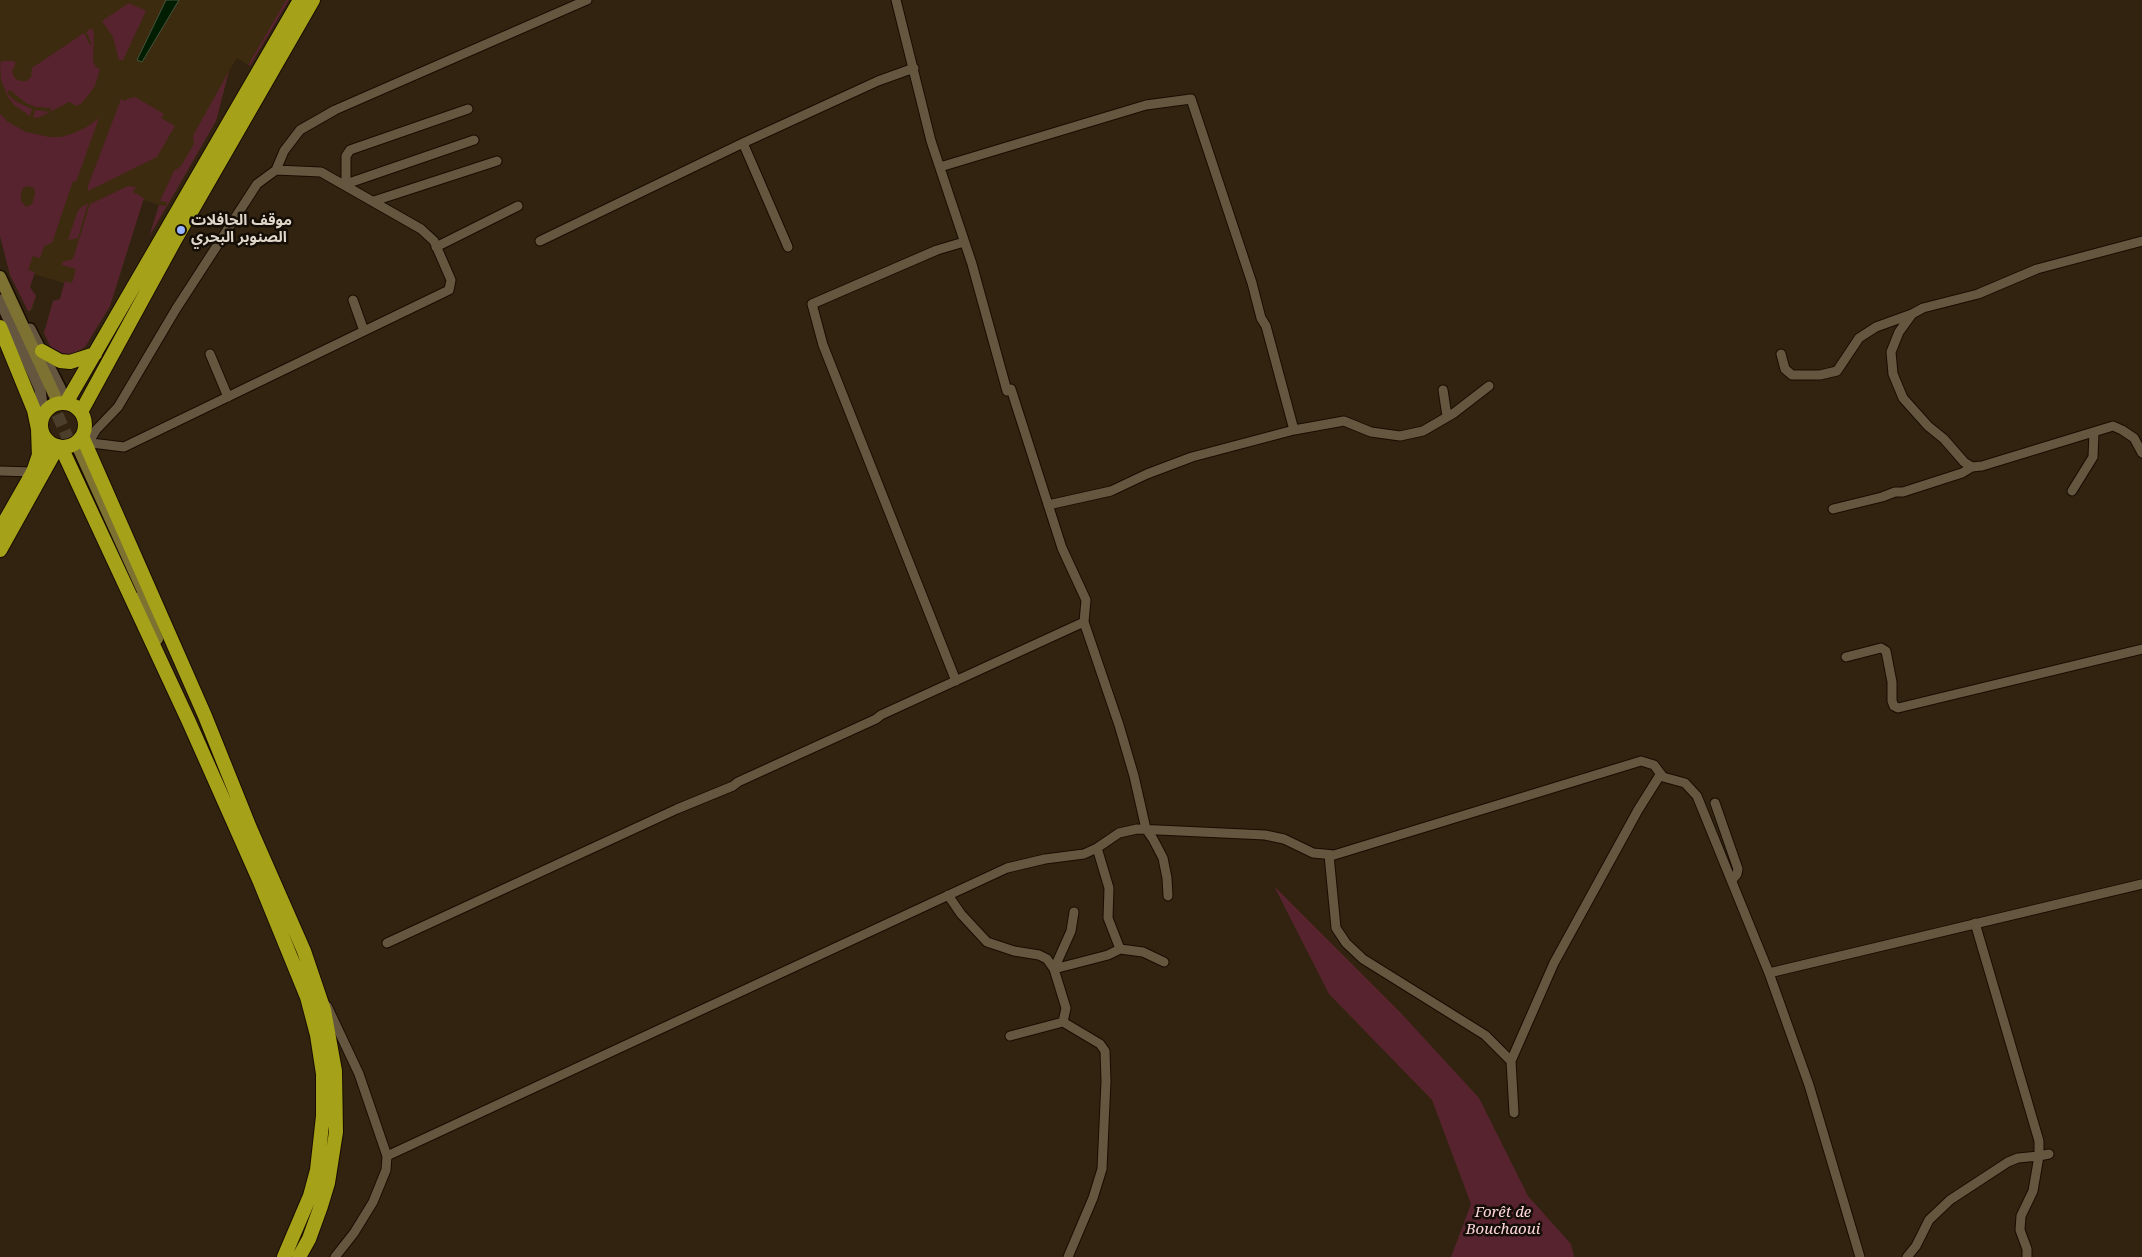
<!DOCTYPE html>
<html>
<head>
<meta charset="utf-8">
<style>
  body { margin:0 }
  canvas { display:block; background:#31230f }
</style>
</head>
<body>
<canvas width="2142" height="1257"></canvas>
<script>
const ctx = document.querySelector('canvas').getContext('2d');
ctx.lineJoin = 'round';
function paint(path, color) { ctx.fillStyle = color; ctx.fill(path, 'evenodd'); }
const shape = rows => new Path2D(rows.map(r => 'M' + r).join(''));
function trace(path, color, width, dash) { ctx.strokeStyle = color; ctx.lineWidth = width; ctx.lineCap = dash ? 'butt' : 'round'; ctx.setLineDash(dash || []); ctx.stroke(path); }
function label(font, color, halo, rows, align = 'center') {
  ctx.font = font + ' "Noto Serif","Noto Sans Arabic",serif'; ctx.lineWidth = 5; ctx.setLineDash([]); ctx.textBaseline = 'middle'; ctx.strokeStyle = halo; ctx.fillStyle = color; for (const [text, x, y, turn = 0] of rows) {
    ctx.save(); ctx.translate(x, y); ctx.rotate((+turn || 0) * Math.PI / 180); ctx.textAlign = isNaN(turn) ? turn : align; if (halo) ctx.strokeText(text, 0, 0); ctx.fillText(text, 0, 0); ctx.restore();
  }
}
paint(shape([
  [0,0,286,0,248,65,237,58,229,71,216,121,167,207,143,200,110,306,85,347,80,351,65,355,51,348,44,333,53,301,60,299,64,283,34,274,30,287,36,296,32,310,29,311,10,275,0,236]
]), '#3c2b0f');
paint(shape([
  [286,0,289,0,250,66,248,65],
  [129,3,146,11,123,60,119,60,113,37,102,21],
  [92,28,94,33,93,61,96,67,100,69,95,86,83,102,77,106,69,102,42,116,36,118,33,117,35,110,51,112,51,108,36,107,26,103,10,90,7,93,15,101,32,109,30,116,14,105,8,97,1,80,0,63,2,61,14,61,16,63,12,71,14,77,19,81,26,81,31,77,32,68,84,33,90,45,92,44,86,32],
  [229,71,216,121,149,237,159,205,166,206,167,202,160,201,174,171,181,166,194,144,193,136],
  [135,97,164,114,161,118,175,126,157,157,88,191,88,186,121,99,125,101,127,99],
  [0,114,8,122,26,132,49,137,61,137,74,133,87,127,99,118,76,182,73,181,52,243,44,246,40,258,33,256,28,270,35,272,30,287,36,296,30,311,28,311,10,275,0,236],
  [28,186,34,188,35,194,32,204,26,207,21,201,21,193,23,188],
  [128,186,136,187,133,192,144,198,110,306,85,347,73,354,65,355,58,352,51,348,44,333,53,301,60,299,65,281,72,283,76,269,62,265,63,262,73,259,90,204],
  [88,203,78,238,68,240,77,213,80,208],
  [1274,886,1400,1012,1479,1098,1528,1196,1571,1244,1574,1257,1451,1257,1471,1204,1432,1100,1329,994]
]), '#57232e');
const water = shape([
  [166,0,179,0,142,62,137,60,166,0]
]);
paint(water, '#011e02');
trace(water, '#44553e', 1);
trace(shape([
  [50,398,73,450]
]), '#4b3e2b', 12, [12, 6]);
const minor = shape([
  [896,0,931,141,972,264,1007,391],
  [468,109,350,150,346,156,346,184,474,140],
  [743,143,788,247],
  [940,167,1146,105,1191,99,1252,283,1261,318,1266,326,1294,430],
  [276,170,284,151,300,130,335,110,587,0],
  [374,201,497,161],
  [540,241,743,143,878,81,914,68],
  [2142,241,2037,269,1978,294,1923,308,1912,314,1899,332,1891,352,1893,374,1903,398,1928,426,1944,439,1964,462,1972,467,1982,466,2113,426,2122,430,2134,438,2142,453],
  [436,247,518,206],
  [353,300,364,331],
  [210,354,228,397],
  [1781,354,1785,369,1792,375,1820,375,1837,371,1859,338,1876,327,1912,314],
  [1011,389,1062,548,1086,600,1084,622,1119,725,1134,776,1146,829,1153,839,1163,858,1167,878,1168,896],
  [1443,390,1447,416],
  [83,442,124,447,449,290,451,280,434,241,421,229,321,172,276,170,257,184,176,309,118,407,96,430,89,442],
  [0,471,33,472],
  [2072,491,2093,457,2094,432],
  [1048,505,1111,491,1147,474,1192,457,1294,430,1344,421,1371,432,1400,436,1423,431,1454,413,1489,386],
  [1833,509,1882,497,1895,492,1903,492,1962,473,1972,467],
  [1846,657,1881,648,1886,651,1892,682,1892,701,1894,706,1898,708,2142,649],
  [956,681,823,345,812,304,937,250,964,242],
  [1715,803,1738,869,1737,874,1732,880],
  [1097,848,1109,888,1108,918,1120,949],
  [1329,855,1336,928,1346,943,1363,959,1485,1035,1511,1061],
  [948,895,961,914,987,942,1014,951,1039,955,1047,959,1054,969,1066,1008,1063,1022],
  [387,943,677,809,733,786,738,782,876,719,881,715,1084,622],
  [1054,969,1108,955,1120,949,1143,952,1164,962],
  [1054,969,1071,931,1074,912],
  [1769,973,2142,884],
  [327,1006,359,1074,387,1156,386,1170,373,1202,354,1233,335,1257],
  [1010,1036,1063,1022,1100,1044,1105,1051,1106,1081,1102,1169,1093,1198,1068,1257],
  [1514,1113,1511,1061,1554,963,1638,810,1660,775],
  [387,1156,1007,868,1045,859,1084,854,1097,848,1119,833,1137,829,1265,835,1284,839,1313,853,1334,855,1641,761,1654,765,1663,777,1685,783,1697,796,1769,973,1809,1085,1860,1257],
  [1907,1257,1916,1246,1929,1220,1950,1200,2008,1162,2018,1158,2039,1156,2039,1141,1975,923],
  [2027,1257,2027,1249,2020,1230,2021,1216,2033,1191,2039,1156,2049,1154]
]);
const tertiary = shape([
  [0,300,40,389,43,414],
  [30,329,60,388,64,402]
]);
const secondary = shape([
  [0,277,55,396],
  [78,447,149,604],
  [140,598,157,639]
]);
const trunk = shape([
  [0,327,34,410,38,429,39,458],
  [42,351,60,361,70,362,95,354],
  '41 425a22 22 0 1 1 44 0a22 22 0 1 1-44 0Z',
  [66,403,300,0],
  [81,412,175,240,313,0],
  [82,436,205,716,250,828,304,951,324,1010,335,1071,336,1132,328,1183,321,1206,309,1239,299,1257],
  [61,447,189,722,260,882,307,997,317,1035,323,1074,323,1116,317,1170,310,1196,284,1257],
  [0,530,33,472,41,449],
  [0,550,58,446]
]);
trace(minor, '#180c00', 11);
trace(tertiary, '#180c00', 14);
trace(secondary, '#180c00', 15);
trace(trunk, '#180c00', 16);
trace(minor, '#655640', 9);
trace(tertiary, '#655640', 11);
trace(secondary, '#7d7231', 12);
trace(trunk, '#a5a119', 14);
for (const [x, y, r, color] of [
  [181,230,5,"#99b5fd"]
]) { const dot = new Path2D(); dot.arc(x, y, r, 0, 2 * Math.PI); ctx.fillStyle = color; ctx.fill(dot); trace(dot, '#140e06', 2); }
label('bold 15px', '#dfd6ca', '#140e06', [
  ["موقف الحافلات",191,221],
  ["الصنوبر البحري",191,238]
], 'left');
label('italic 15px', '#fcd5db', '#140e06', [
  ["Forêt de",1503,1213],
  ["Bouchaoui",1503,1230]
]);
</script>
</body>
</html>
